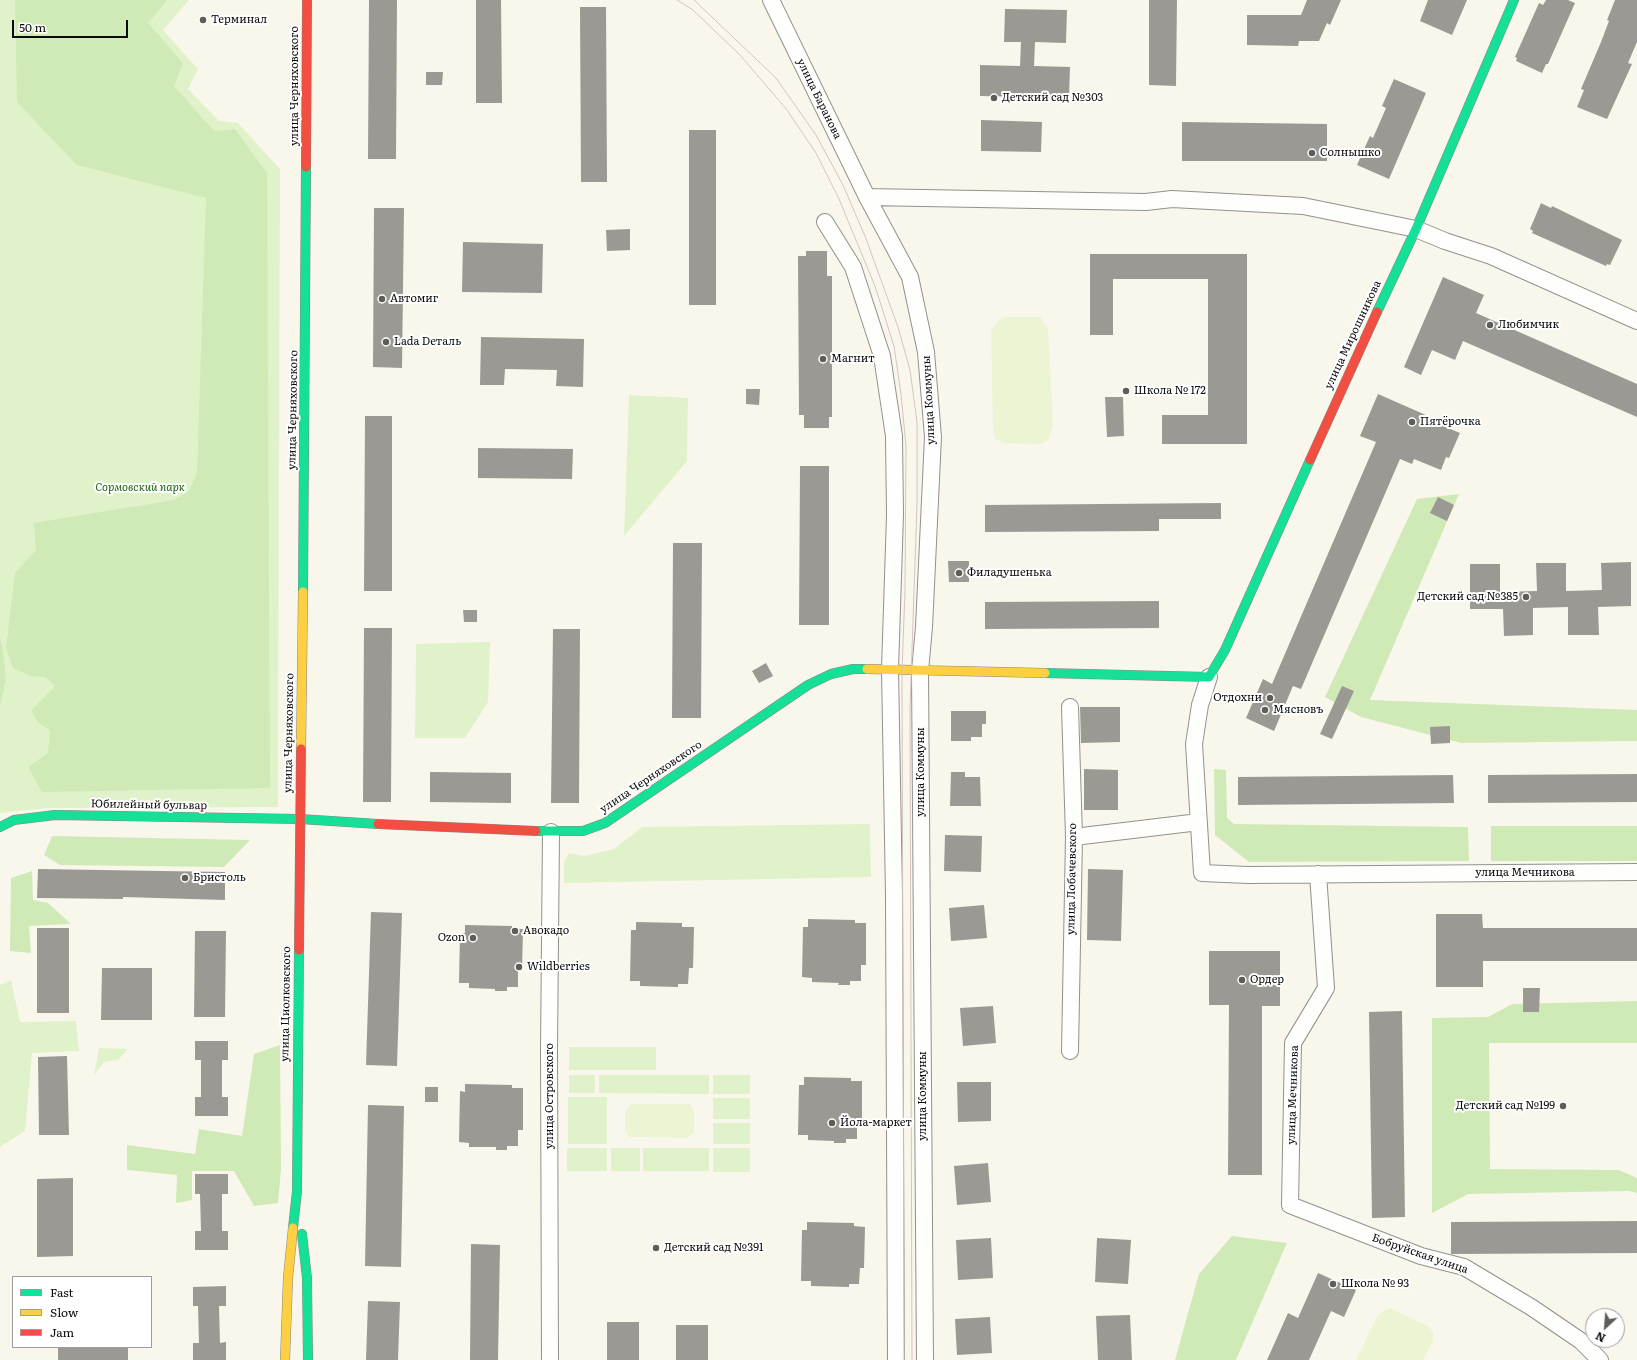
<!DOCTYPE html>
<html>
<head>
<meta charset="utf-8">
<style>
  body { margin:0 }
  #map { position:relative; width:1637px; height:1360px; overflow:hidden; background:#f9f7ec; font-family:Literata,serif }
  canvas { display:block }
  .legend { position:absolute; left:12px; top:1276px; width:140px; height:72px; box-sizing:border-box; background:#fff; border:1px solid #9d9d9d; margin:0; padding:5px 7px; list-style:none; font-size:12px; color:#0a0a0a }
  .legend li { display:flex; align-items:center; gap:8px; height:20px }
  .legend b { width:20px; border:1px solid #9d9d9d }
  .north { position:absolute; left:1585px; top:1308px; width:40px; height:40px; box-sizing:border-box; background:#fff; border:1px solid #9d9d9d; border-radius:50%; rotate:206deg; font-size:11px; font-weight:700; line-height:16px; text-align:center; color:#0a0a0a }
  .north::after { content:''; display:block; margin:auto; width:14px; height:18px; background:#5e5d59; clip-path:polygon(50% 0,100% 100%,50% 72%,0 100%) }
  .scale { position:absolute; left:12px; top:20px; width:116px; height:18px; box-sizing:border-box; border:2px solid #0a0a0a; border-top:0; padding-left:5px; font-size:12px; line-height:14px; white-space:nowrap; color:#0a0a0a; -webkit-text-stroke:3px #fff; paint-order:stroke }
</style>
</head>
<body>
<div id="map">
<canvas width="1637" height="1360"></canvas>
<ul class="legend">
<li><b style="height:5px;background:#16e098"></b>Fast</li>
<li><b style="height:5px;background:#ffcf43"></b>Slow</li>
<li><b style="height:5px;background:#f24e42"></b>Jam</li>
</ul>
<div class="north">N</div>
<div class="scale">50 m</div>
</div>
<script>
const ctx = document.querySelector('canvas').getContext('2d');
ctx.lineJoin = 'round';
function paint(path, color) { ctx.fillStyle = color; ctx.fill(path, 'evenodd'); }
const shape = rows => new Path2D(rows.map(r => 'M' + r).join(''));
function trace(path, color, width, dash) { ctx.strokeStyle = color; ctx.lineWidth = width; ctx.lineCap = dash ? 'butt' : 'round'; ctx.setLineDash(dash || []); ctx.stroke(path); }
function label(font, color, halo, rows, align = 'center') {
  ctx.font = font + ' Literata,serif'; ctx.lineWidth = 4; ctx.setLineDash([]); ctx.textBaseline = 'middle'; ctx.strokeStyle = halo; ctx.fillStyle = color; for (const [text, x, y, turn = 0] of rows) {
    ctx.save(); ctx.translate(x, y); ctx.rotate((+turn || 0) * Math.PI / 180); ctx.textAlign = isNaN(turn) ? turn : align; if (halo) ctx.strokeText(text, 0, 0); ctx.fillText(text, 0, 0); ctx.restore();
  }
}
paint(shape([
  [0,0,189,0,163,30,198,69,188,89,219,121,238,123,280,169,278,807,48,808,0,813],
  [629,395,688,398,687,461,624,536],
  [490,642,488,702,465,738,415,738,416,644],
  [870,824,871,877,564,883,564,862,569,853,584,856,614,849,642,827],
  [11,980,20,1022,76,1021,79,1051,32,1053,25,1131,0,1147,0,985],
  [569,1047,656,1047,656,1070,569,1070],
  [99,1048,128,1049,118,1060,104,1062,94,1075],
  [569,1075,595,1075,595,1093,569,1093],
  [599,1075,709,1075,709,1094,599,1093],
  [713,1075,750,1075,750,1094,713,1094],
  [568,1097,607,1097,607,1144,568,1144],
  [713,1098,750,1098,750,1119,713,1119],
  [713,1123,750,1123,750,1144,713,1144],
  [567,1148,607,1148,607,1171,567,1171],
  [611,1148,640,1148,640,1171,611,1171],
  [643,1148,709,1148,709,1171,643,1171],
  [713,1148,750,1148,750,1172,713,1172]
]), '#e0f2c9');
paint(shape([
  [15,0,167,0,148,23,183,63,174,86,214,131,235,129,267,173,270,788,42,792,28,767,48,753,50,730,38,723,31,710,55,686,46,677,31,676,13,668,6,648,15,573,36,550,34,523,174,500,189,491,197,473,206,198,77,165,17,102],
  [1459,494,1370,700,1637,710,1637,741,1461,743,1361,717,1325,697,1417,499],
  [0,639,2,644,6,679,0,706],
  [1214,769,1226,770,1227,818,1234,824,1468,827,1469,861,1249,862,1215,835],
  [1491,826,1637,826,1637,861,1491,861],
  [52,836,250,840,224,867,60,865,44,855],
  [32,871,33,900,48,903,71,924,29,926,31,953,10,951,11,878],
  [1637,1001,1637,1043,1489,1043,1490,1169,1619,1170,1637,1178,1637,1193,1628,1191,1468,1194,1432,1213,1432,1018,1488,1017,1512,1004],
  [280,1045,281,1169,278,1203,254,1206,234,1171,192,1171,192,1200,176,1203,177,1175,127,1170,127,1145,195,1154,199,1129,242,1136,254,1054],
  [1232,1236,1287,1243,1236,1360,1175,1360,1199,1274]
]), '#cfeab7');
paint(shape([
  [1006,317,1040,317,1048,329,1053,424,1049,439,1042,444,1004,443,995,439,993,430,991,330,1000,319],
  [631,1104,690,1104,694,1111,694,1133,687,1138,630,1137,625,1132,625,1111],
  [1390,1308,1428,1326,1433,1332,1433,1341,1423,1360,1356,1360,1377,1317,1383,1311]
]), '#ebf5d4');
paint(shape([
  [369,0,397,0,396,159,368,159],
  [476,0,501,0,502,103,476,103],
  [1149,0,1177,0,1176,86,1149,85],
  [1307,0,1341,0,1330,25,1327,23,1319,41,1299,41,1298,46,1247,45,1247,15,1301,15],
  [1428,0,1467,0,1452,35,1420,21],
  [1546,0,1568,0,1575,3,1548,64,1546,64,1542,73,1516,61,1517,58,1515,57,1539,3,1543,5],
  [1615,0,1637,0,1637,42,1628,63,1632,64,1607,119,1577,107,1584,90,1581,89,1601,42,1609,21,1607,20],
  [580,7,606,7,607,182,581,182],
  [1005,9,1067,10,1066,43,1035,42,1034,66,1070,67,1069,98,980,96,980,65,1020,66,1021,42,1004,42],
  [426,72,443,72,442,85,426,85],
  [1394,79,1426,93,1389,179,1357,165,1370,136,1373,138,1386,108,1382,106],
  [981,120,1042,122,1041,152,981,151],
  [1182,122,1327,124,1327,161,1182,161],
  [689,130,716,130,716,305,689,305],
  [1541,203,1551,208,1552,206,1622,240,1610,265,1607,264,1606,266,1532,233,1533,231,1530,229],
  [374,208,404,208,402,368,373,367],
  [630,229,630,250,607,251,606,230],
  [463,242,543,244,542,293,462,292],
  [806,251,827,251,827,276,832,276,832,417,829,417,829,428,804,428,804,415,799,415,798,256,806,256],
  [1090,254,1247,254,1247,444,1162,444,1162,415,1208,415,1208,279,1113,279,1113,335,1090,335],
  [1443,277,1484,295,1476,313,1637,384,1637,417,1463,341,1455,360,1432,350,1421,375,1404,367],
  [481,337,584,339,583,387,556,386,557,370,505,369,504,385,480,385],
  [746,389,760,389,759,405,746,404],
  [1378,394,1444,423,1443,426,1460,433,1449,458,1446,457,1441,470,1414,459,1412,464,1400,459,1301,689,1293,686,1274,731,1246,718,1263,679,1272,684,1376,442,1360,436],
  [1105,397,1123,397,1124,436,1107,437],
  [365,416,392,416,392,591,364,591],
  [478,448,573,449,572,479,478,478],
  [800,466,829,466,829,625,799,625],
  [1438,497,1454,505,1447,521,1430,513],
  [1221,503,1221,519,1159,519,1159,531,985,532,985,505],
  [673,543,702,543,701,718,672,718],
  [948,561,969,561,969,582,949,582],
  [1631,562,1631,606,1598,607,1599,635,1568,635,1568,607,1533,608,1533,635,1504,636,1503,609,1470,609,1470,564,1500,564,1500,592,1537,591,1536,563,1566,563,1566,591,1602,590,1601,563],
  [1159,601,1159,628,985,629,985,602],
  [463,610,477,610,477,622,464,622],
  [364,628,392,628,391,802,363,802],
  [553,629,580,629,579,803,551,803],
  [766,663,773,676,759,683,752,671],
  [1342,686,1354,691,1332,739,1320,734],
  [1080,707,1120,707,1120,742,1081,743],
  [951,711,986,711,986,724,982,724,982,737,971,737,971,741,951,741],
  [1450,726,1450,743,1431,744,1430,727],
  [1084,769,1118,770,1118,810,1084,810],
  [430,772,511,773,511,803,430,802],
  [951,772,965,772,965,777,980,777,981,806,950,806],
  [1637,774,1637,802,1488,803,1488,775],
  [1453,775,1454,803,1238,805,1238,777],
  [945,835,982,836,981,872,944,871],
  [38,869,225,872,225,900,123,897,123,899,37,898],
  [1088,869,1123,870,1121,941,1087,940],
  [984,905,987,938,951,941,949,908],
  [371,912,402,913,397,1066,366,1065],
  [1436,914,1482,914,1483,928,1637,928,1637,961,1483,961,1483,987,1436,987],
  [808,919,855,920,855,923,866,923,866,965,861,965,861,981,850,981,850,985,838,985,839,983,812,982,812,978,802,977,803,927,808,927],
  [636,922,682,923,682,927,694,927,693,968,689,968,688,984,678,984,678,987,640,986,640,981,630,981,631,930,636,930],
  [465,925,512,926,512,929,523,929,522,971,518,971,518,987,507,987,507,991,495,991,495,989,469,988,469,983,459,983,460,933,465,933],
  [37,928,69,928,69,1013,37,1013],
  [195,931,226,931,225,1017,194,1017],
  [1209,951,1280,951,1280,1006,1262,1006,1262,1175,1228,1175,1229,1005,1209,1005],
  [102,968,152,968,152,1020,101,1020],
  [1523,988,1540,988,1539,1012,1523,1012],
  [993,1006,996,1043,963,1046,960,1008],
  [1402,1011,1405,1217,1372,1218,1369,1012],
  [195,1041,228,1041,228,1060,222,1060,222,1097,228,1097,228,1116,195,1116,195,1097,201,1097,201,1060,195,1060],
  [67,1056,69,1135,39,1135,38,1057],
  [804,1077,851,1078,851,1081,862,1081,862,1123,857,1123,857,1139,846,1139,846,1143,834,1143,834,1141,808,1140,808,1135,798,1135,799,1085,804,1085],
  [957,1082,991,1082,991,1121,958,1122],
  [465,1084,512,1085,512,1088,523,1088,523,1130,518,1130,518,1146,507,1146,507,1150,496,1150,496,1147,469,1147,469,1143,459,1142,460,1091,465,1092],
  [425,1087,438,1087,438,1102,425,1102],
  [368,1105,404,1106,401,1267,365,1266],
  [988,1163,991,1202,957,1205,954,1166],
  [195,1174,228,1174,228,1194,222,1194,222,1231,228,1231,228,1250,195,1250,195,1231,201,1231,200,1194,195,1194],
  [73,1178,73,1256,37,1257,37,1179],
  [1637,1221,1637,1253,1451,1254,1451,1222],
  [807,1222,854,1223,854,1226,865,1227,864,1268,860,1268,859,1284,849,1284,849,1287,811,1286,811,1281,801,1281,802,1230,807,1230],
  [991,1238,993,1278,958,1280,956,1240],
  [1097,1238,1131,1240,1128,1284,1095,1282],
  [471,1244,500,1245,498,1360,470,1360],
  [1318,1273,1356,1290,1344,1317,1331,1311,1309,1360,1267,1360,1288,1313,1298,1318],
  [226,1286,226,1306,219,1306,220,1343,226,1342,226,1360,193,1360,193,1343,199,1343,198,1306,193,1306,193,1287],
  [368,1301,400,1302,398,1360,366,1360],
  [1130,1315,1132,1360,1098,1360,1096,1316],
  [990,1317,992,1353,957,1355,955,1319],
  [607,1322,639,1322,639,1360,607,1360],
  [676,1325,708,1325,708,1360,676,1360],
  [58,1347,128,1347,128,1360,58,1360]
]), '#9b9993');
const street = shape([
  [771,0,867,197,910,277,926,352,933,437,924,627,920,671,925,1360],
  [867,197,1146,202,1172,199,1303,206,1416,229,1445,241,1491,256,1637,321],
  [825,222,853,267,882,356,894,436,895,515,890,669,894,895,896,1360],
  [1209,677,1200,705,1194,744,1202,873,1248,875,1637,872],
  [1070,707,1074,837,1070,1051],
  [1074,837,1199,822],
  [1318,874,1326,988,1293,1043,1290,1205,1421,1256,1464,1267,1531,1307,1581,1341,1600,1360],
  [550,1360,549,1050,551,832]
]);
const fast = shape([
  [1377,312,1416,229,1514,0],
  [303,592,306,167],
  [1045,673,1209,677,1225,650,1310,460],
  [0,827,14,820,55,815,300,819,378,824],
  [536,831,583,831,605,823,808,685,831,674,853,669,867,669],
  [293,1228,297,1191,299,950],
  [302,1234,307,1278,308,1360]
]);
const slow = shape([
  [867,669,1045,673],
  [301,749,303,592],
  [285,1360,288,1278,293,1228]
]);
const jam = shape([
  [306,167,307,0],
  [1310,460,1377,312],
  [378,824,536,831],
  [299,950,301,749]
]);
trace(street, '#92918c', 18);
trace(fast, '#888782', 10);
trace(slow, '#888782', 10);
trace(jam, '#888782', 10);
trace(street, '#fefefc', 16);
trace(fast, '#16e098', 9);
trace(slow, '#ffcf43', 9);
trace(jam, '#f24e42', 9);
trace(shape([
  [677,0,693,10,740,55,787,110,816,153,839,199,875,286,894,346,901,394,906,446,905,591,902,670,904,1360],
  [694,0,776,78,816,135,843,185,865,236,898,327,910,370,917,422,917,504,910,708,912,1360]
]), '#d7c2c1', 1);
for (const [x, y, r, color] of [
  [203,20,4,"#5e5d59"],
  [994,98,4,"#5e5d59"],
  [1312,153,4,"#5e5d59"],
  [382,299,4,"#5e5d59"],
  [1490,325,4,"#5e5d59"],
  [386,342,4,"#5e5d59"],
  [823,359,4,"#5e5d59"],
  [1126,391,4,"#5e5d59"],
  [1412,422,4,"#5e5d59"],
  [959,573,4,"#5e5d59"],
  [1526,597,4,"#5e5d59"],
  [1270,698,4,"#5e5d59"],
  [1265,710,4,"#5e5d59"],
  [185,878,4,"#5e5d59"],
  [515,931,4,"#5e5d59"],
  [473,938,4,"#5e5d59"],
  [519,967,4,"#5e5d59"],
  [1242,980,4,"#5e5d59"],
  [1563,1106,4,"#5e5d59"],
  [832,1123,4,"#5e5d59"],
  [656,1248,4,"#5e5d59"],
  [1333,1284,4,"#5e5d59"]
]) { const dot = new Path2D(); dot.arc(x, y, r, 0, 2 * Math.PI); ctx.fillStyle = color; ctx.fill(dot); trace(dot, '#fff', 1.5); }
label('11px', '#0a0a0a', '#fff', [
  ["Терминал",211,20],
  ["Детский сад №303",1002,98],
  ["Солнышко",1320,153],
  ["Автомиг",390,299],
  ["Любимчик",1498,325],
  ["Lada Dеталь",394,342],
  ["Магнит",831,359],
  ["Школа № 172",1134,391],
  ["Пятёрочка",1420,422],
  ["Филадушенька",967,573],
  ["Детский сад №385",1518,597,"right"],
  ["Отдохни",1262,698,"right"],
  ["Мясновъ",1273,710],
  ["Бристоль",193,878],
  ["Авокадо",523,931],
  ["Ozon",465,938,"right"],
  ["Wildberries",527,967],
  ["Ордер",1250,980],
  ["Детский сад №199",1555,1106,"right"],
  ["Йола-маркет",840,1123],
  ["Детский сад №391",664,1248],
  ["Школа № 93",1341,1284]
], 'left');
label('11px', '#0a0a0a', '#fff', [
  ["улица Черняховского",295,86,-90],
  ["улица Баранова",819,99,64],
  ["улица Мирошникова",1353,335,-65],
  ["улица Коммуны",929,400,-93],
  ["улица Черняховского",293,410,-89],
  ["улица Черняховского",289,733,-89],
  ["улица Коммуны",921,772,-90],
  ["улица Черняховского",651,777,-34],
  ["Юбилейный бульвар",149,805,1],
  ["улица Мечникова",1525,873],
  ["улица Лобачевского",1072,879,-89],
  ["улица Циолковского",286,1004,-89],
  ["улица Мечникова",1293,1095,-88],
  ["улица Островского",550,1096,-90],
  ["улица Коммуны",923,1096,-90],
  ["Бобруйская улица",1420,1254,19]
]);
label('italic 11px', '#236616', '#fff', [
  ["Сормовский парк",140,488]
]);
</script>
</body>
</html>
